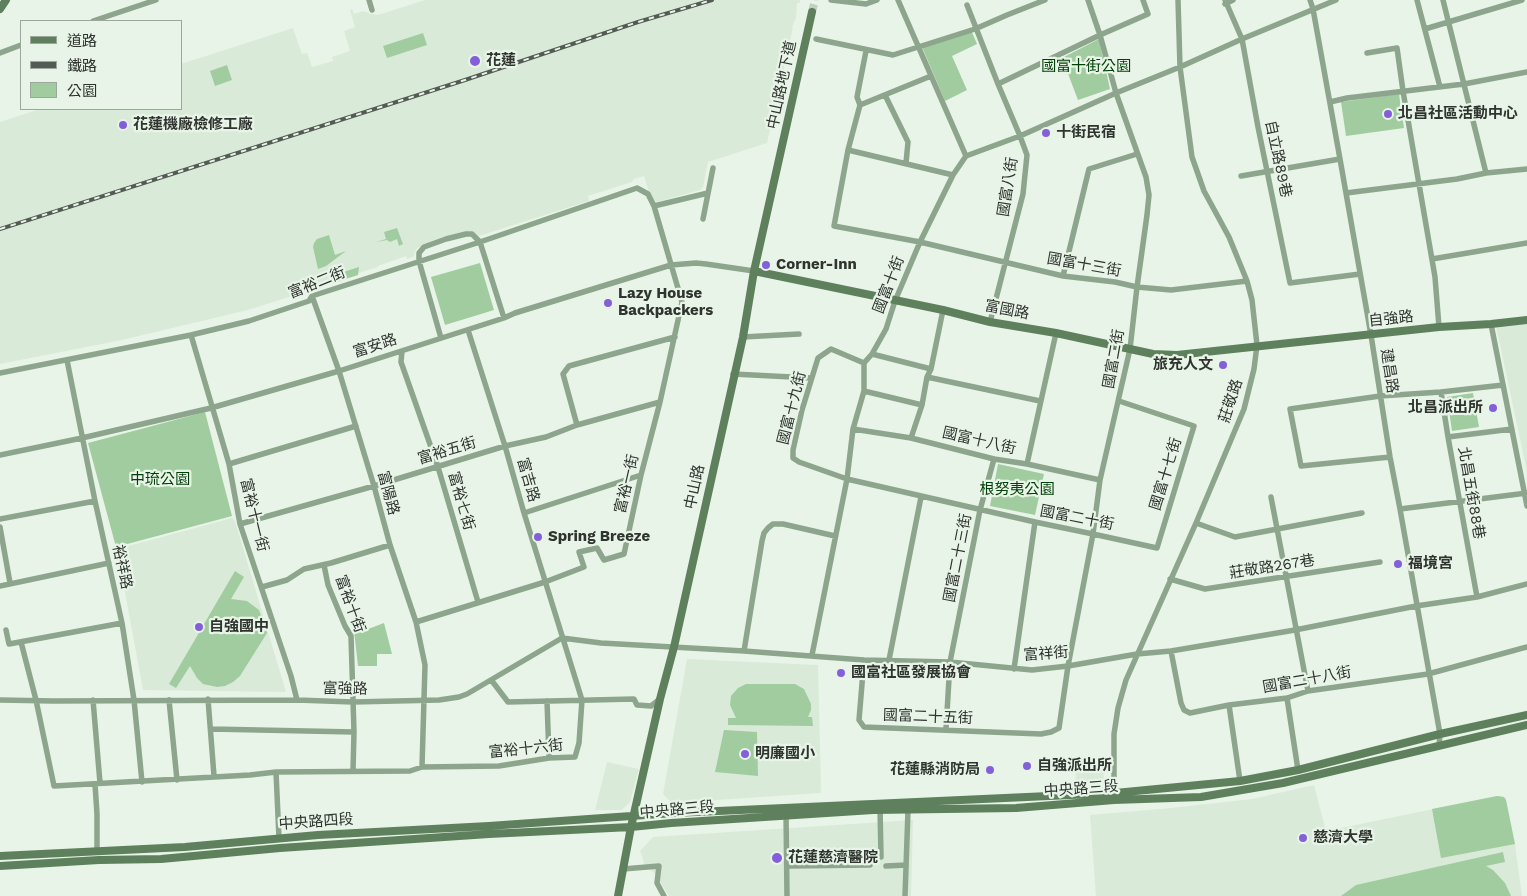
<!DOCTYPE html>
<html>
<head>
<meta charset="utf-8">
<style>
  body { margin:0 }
  #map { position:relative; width:1527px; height:896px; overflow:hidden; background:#e8f4e7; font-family:"Work Sans","Noto Sans TC",sans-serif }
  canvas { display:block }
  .legend { position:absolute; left:20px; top:20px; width:162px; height:90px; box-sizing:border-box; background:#e8f4e7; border:1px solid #9ea79d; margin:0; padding:6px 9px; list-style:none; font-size:15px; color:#2f342f }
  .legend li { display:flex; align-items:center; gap:10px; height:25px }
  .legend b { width:25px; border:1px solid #9ea79d }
</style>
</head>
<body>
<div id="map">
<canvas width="1527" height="896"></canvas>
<ul class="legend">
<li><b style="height:6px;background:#5e805c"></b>道路</li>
<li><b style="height:6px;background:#545b54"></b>鐵路</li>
<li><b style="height:14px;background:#a1cc9f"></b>公園</li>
</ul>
</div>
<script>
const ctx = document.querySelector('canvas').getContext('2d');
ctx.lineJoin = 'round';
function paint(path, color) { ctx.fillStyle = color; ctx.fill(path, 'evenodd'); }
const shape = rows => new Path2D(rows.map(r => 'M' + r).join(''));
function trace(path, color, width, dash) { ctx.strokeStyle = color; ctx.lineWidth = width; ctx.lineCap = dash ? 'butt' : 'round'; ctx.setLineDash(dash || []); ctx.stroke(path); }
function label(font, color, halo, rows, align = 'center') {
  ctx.font = font + ' "Work Sans","Noto Sans TC",sans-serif'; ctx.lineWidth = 4.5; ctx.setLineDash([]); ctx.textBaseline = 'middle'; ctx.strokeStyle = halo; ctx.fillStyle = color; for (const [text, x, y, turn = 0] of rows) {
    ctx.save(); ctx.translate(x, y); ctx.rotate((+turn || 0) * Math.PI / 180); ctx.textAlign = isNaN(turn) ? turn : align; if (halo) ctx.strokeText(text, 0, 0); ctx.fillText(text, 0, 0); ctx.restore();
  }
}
paint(shape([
  [425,0,800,0,800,3,797,3,796,18,792,27,793,27,767,143,708,162,703,187,700,190,657,202,651,199,644,176,634,179,632,182,588,196,589,201,479,236,469,231,417,248,413,257,407,259,406,256,378,266,378,267,368,270,359,273,358,272,358,275,248,310,122,340,0,364,0,122,40,109,181,109,181,64,293,28,302,54,307,53,312,67,333,61,332,57,350,51,344,31,355,27,350,10,352,9,354,14,363,11,371,14,378,15],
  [1527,322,1527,472,1496,326],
  [232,518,235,521,286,692,143,690,117,549],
  [687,659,818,665,821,793,672,803,663,794],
  [1103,759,1104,782,1076,783,1075,760],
  [607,762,639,769,630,802,622,810,595,810],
  [1314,785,1326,831,1497,796,1504,797,1506,800,1515,844,1522,896,1096,896,1090,815,1171,808,1252,799],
  [913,820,911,896,669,896,655,874,645,866,640,851,653,837]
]), '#d9ebd8');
paint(shape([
  [971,30,977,44,952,56,967,90,945,101,922,47],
  [423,33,427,45,387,58,383,46],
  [1099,39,1110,89,1078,100,1062,58],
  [227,65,232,80,215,86,210,71],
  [1399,94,1404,128,1346,136,1341,102],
  [397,228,403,244,399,246,397,239,390,242,387,240,376,242,386,239,384,232],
  [329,235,335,255,346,251,326,266,318,269,313,247,314,243,317,239],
  [480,263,494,310,445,325,431,277],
  [359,267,358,275,336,282,334,275],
  [1473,393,1479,427,1452,431,1447,397],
  [205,412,232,516,116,547,88,443],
  [998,464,1044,474,1035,515,990,506],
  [235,571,244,577,231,599,247,601,259,610,267,633,240,676,233,682,225,686,217,687,203,684,197,678,190,666,176,688,169,684],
  [358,617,363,631,384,623,392,654,377,654,377,666,358,666,354,631,351,620],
  [746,684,795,684,804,689,811,704,811,710,808,717,812,717,813,726,728,725,728,718,736,718,730,705,731,696,738,688],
  [724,730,757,732,758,776,715,772],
  [1497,796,1504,797,1506,800,1515,844,1441,858,1432,809],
  [1503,852,1505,862,1486,866,1493,870,1505,883,1511,896,1341,896,1356,885]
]), '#a1cc9f');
trace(shape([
  [812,12,815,0]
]), '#c3cec2', 8, [8, 4]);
trace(shape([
  [369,0,372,10],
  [831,0,866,4,877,0],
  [898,0,966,156],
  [1225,0,1242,39,1258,127,1290,283,1360,274],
  [1310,0,1313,9,1340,159,1371,335,1390,457,1400,509,1440,734,1439,746],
  [1417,0,1440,87],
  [1443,0,1486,173],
  [1225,4,1233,0],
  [967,5,998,84,1020,136,1027,155,1023,194,990,322],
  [93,21,156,0],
  [1425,29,1522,0],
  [816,39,893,55,975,29,1007,15,1045,0],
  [866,51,857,97,860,105,848,150,834,226,920,242,1063,276,1115,282,1137,287,1171,290,1247,281],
  [0,53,21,45],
  [1367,53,1397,48,1403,91,1435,277,1439,327],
  [998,84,1100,35,1148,14,1143,0],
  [885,95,908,142,906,163],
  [1330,102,1347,98,1464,84,1527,72],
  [860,105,931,76],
  [848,150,953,175],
  [1241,176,1340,159],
  [1346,193,1457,179,1486,173,1527,169],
  [654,206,708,193],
  [703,219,713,168],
  [1432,259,1527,243],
  [1063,276,1089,169,1137,154],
  [312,296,339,371,374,486,390,545,416,622,425,665,422,767],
  [1491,324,1527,506],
  [191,335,229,464,240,524,291,676,297,700],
  [743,337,799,334],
  [441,338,419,261,419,253,424,247,446,239,466,234,472,234,480,242,504,318],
  [402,351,401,362,438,467,478,602],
  [872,354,931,369],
  [67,360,95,501,122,623,134,700,142,782],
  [864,363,831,349,818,358,802,410,793,450,793,458,799,462,847,479,1035,522,1093,534,1157,548,1194,426,1119,401],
  [0,373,191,335,249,321,309,301,312,296,480,242,637,188,648,194,654,206,682,302,660,402,641,475,624,554,604,560,597,548,579,552,584,567,545,582,416,622],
  [733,374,811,378],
  [927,377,1040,401],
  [864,391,922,405],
  [1441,392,1448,437,1477,597],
  [577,425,563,374,569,366,675,337],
  [853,429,911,438,994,459,1027,464,1100,480],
  [1448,437,1512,429],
  [911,438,922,405,927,377,931,369,943,310],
  [0,455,82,438,211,408,339,371,504,318,515,313,671,265,696,263,706,264,754,271],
  [1390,457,1301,466,1290,409,1380,396,1441,392,1503,385],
  [229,464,356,426],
  [1027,464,1056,333],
  [1271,497,1308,691],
  [1400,509,1527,493],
  [524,513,641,475],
  [0,519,95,501],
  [1196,523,1235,537,1362,513],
  [240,524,374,486,505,446,546,437,577,425,660,402],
  [0,527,10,583],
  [324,565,328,585,345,626,351,636,354,732,353,771],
  [1170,579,1205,589,1380,562],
  [0,586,109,563],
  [262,587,287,580,304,569,331,563,390,545],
  [6,630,9,644,122,623],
  [21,642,36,700,54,786,250,775,276,772,410,771,422,767,499,766,549,758,575,757,579,743,582,700,524,513,505,446,468,330],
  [744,651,762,541,764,533,768,528,773,524,783,524,835,536],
  [1171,651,1181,703,1184,710,1190,713,1229,705,1287,698,1308,691,1428,674,1527,647],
  [812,655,847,479,853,429,864,391,864,363,872,354,886,329,895,301,920,242,953,175,966,156,1020,136,1116,93,1180,67,1242,39,1336,0],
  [864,660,859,720,864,727,1041,734,1051,732,1059,728,1068,666,1093,534,1100,480,1130,349,1137,287,1147,215,1149,195,1146,177,1116,93,1100,35,1088,0],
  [889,660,921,497],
  [1014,669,1035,522],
  [492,681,508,702,634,699,637,705,651,706,660,699],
  [1287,698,1298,770],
  [208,699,214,776],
  [0,700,53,701,297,700,353,702,439,700,459,697,467,694,562,638,601,643,744,651,864,660,950,662,1032,670,1068,666,1137,654,1171,651,1295,630,1416,606,1477,597,1527,584],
  [93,700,100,783],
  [169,700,177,780],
  [547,701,549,758],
  [1229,705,1240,781],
  [211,729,354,732],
  [946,729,950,662,980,510,994,459],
  [276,772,279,838],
  [95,784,97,814,97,852],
  [1114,797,1114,734,1118,708,1126,680,1196,523,1244,409,1254,369,1257,345,1252,300,1247,281,1229,237,1204,191,1192,157,1180,67,1178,0],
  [880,807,881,857],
  [786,813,787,896],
  [788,866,870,865],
  [886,866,906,865],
  [623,869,659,866,657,883,664,896],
  [905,896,908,810]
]), '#8da58c', 5.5);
trace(shape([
  [0,9,6,0],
  [754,271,943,310,990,322,1056,333,1153,354,1177,355,1439,327,1491,324,1527,320],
  [0,856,185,847,318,835,489,826,674,813,1115,793,1240,781,1298,770,1440,734,1527,715],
  [0,866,99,860,161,859,280,848,489,834,631,827,671,823,873,810,1016,808,1114,800,1201,797,1283,783,1527,725],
  [618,896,631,827,660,699,674,647,743,337,754,271,812,12]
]), '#5e805c', 8);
const rail = shape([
  [0,229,465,80,638,22,712,0]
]);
trace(rail, '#545b54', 4);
trace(rail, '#e8f4e7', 2, [5.5]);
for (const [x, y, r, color] of [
  [475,61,6,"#835fda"],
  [1388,114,5,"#835fda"],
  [123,125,5,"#835fda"],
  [1046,133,5,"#835fda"],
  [766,265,5,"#835fda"],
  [608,303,5,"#835fda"],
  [1223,365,5,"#835fda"],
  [1493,408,5,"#835fda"],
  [538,537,5,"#835fda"],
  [1398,564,5,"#835fda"],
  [199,627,5,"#835fda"],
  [841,673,5,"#835fda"],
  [745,754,5,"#835fda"],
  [1027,766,5,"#835fda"],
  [990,770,5,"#835fda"],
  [1303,838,5,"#835fda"],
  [777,858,6,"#835fda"]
]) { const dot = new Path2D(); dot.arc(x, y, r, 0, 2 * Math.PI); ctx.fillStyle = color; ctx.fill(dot); trace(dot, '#e8f4e7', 2); }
label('bold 15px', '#2f342f', '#e8f4e7', [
  ["花蓮",486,61],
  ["北昌社區活動中心",1398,114],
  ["花蓮機廠檢修工廠",133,125],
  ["十街民宿",1056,133],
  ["Corner-Inn",776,265],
  ["Lazy House",618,294],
  ["Backpackers",618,311],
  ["旅充人文",1213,365,"right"],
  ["北昌派出所",1483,408,"right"],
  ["Spring Breeze",548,537],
  ["福境宮",1408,564],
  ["自強國中",209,627],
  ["國富社區發展協會",851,673],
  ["明廉國小",755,754],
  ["自強派出所",1037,766],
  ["花蓮縣消防局",980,770,"right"],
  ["慈濟大學",1313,838],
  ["花蓮慈濟醫院",788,858]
], 'left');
label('15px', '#034008', '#e8f4e7', [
  ["國富十街公園",1086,67],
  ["中琉公園",160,480],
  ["根努夷公園",1017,490]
]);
label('15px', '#2f342f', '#e8f4e7', [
  ["中山路地下道",782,85,-78],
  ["自立路89巷",1278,159,78],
  ["國富八街",1008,187,-81],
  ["國富十三街",1084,265,10],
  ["富裕二街",317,283,-22],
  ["國富十街",889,285,-69],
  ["富國路",1007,310,11],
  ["自強路",1391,319,-6],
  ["富安路",375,346,-18],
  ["國富二街",1114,359,-80],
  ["建昌路",1389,371,81],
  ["莊敬路",1231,401,-72],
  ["國富十九街",792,408,-76],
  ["國富十八街",979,441,13],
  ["富裕五街",447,451,-17],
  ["國富十七街",1166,474,-73],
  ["富吉路",528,480,74],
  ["富裕一街",627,484,-77],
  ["中山路",695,487,-78],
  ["富陽路",388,493,75],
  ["北昌五街88巷",1471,493,80],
  ["富裕七街",461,501,74],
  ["富裕十一街",254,515,76],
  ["國富二十街",1077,518,11],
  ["國富二十三街",958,558,-79],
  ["裕祥路",122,567,78],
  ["莊敬路267巷",1272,567,-9],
  ["富裕十街",350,604,70],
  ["富祥街",1046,654,-4],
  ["國富二十八街",1307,680,-10],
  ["富強路",345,689,1],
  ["國富二十五街",928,717,2],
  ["富裕十六街",526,749,-6],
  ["中央路三段",1081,789,-4],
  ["中央路三段",677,810,-5],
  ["中央路四段",316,822,-4]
]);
</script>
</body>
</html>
